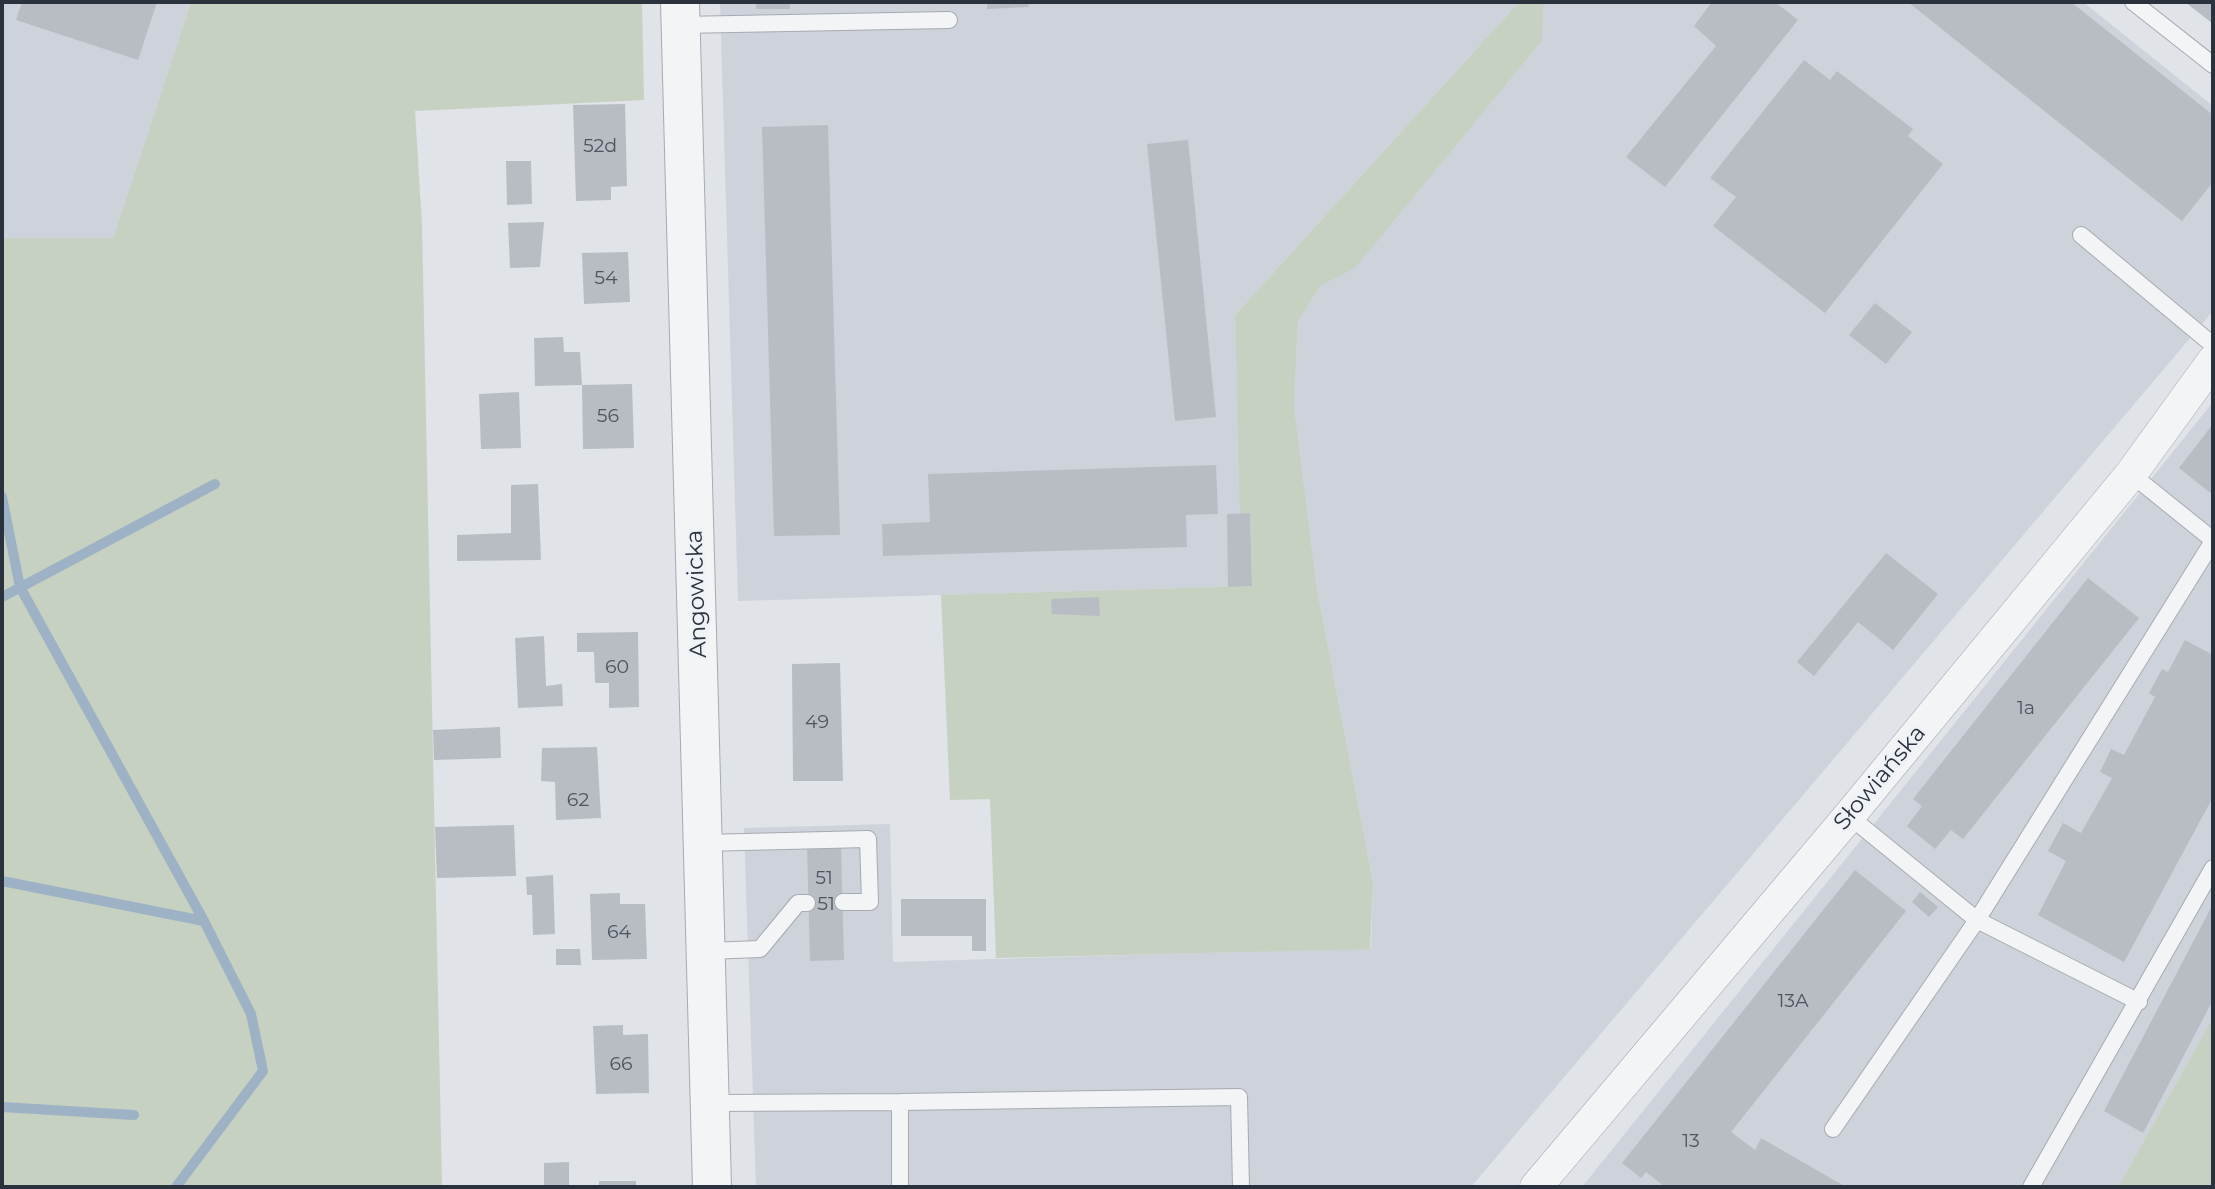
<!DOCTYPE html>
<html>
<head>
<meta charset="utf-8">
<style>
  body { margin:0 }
  #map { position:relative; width:2215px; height:1189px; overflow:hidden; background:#e0e3e8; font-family:Montserrat,sans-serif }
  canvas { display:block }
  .frame { position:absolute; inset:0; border:4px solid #2a323e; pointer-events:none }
</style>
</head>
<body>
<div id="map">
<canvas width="2215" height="1189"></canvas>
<div class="frame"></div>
</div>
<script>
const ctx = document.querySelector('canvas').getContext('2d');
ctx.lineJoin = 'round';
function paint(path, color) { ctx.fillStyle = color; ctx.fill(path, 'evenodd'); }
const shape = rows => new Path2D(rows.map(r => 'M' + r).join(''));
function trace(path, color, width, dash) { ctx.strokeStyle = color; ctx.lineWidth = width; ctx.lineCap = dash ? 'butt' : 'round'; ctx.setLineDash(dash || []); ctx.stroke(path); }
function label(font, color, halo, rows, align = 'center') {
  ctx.font = font + ' Montserrat,sans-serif'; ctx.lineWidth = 6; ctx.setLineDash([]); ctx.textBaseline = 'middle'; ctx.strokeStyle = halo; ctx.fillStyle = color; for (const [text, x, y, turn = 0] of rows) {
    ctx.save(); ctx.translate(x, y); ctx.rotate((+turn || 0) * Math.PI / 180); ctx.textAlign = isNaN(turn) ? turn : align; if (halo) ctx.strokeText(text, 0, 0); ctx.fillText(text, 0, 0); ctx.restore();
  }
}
paint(shape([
  [2,2,191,2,113,238,2,238],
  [720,2,1519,2,1235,315,1238,410,1250,513,1252,586,738,601],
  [1544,2,2083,2,2213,106,2213,311,1471,1187,756,1187,744,828,890,824,893,962,1371,948,1373,882,1317,589,1294,405,1298,322,1320,286,1355,267,1542,41],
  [2213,402,2213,1017,2118,1187,1582,1187]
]), '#ced2da');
paint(shape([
  [191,2,642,2,644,100,415,111,422,225,442,1187,2,1187,2,238,113,238],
  [1519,2,1544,2,1542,41,1355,268,1320,286,1298,322,1294,405,1317,589,1373,882,1370,949,996,958,990,799,950,800,941,595,1252,586,1250,514,1240,513,1235,315],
  [2213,1017,2213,1187,2118,1187]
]), '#c6d1c2');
trace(shape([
  [2,497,20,587,204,921,251,1014,263,1071,176,1187],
  [2,597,215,484],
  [2,881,204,921],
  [2,1107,134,1115]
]), '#9eb2c5', 10);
paint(shape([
  [22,2,157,2,138,60,16,20],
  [756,2,790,2,790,9,756,9],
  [987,2,1028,2,1029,7,987,9],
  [1712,2,1775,2,1798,20,1665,187,1626,157,1716,46,1694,26],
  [1908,2,2071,2,2213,115,2213,182,2182,221],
  [2185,2,2213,2,2213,24],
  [1804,60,1830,80,1837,71,1913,129,1908,136,1943,164,1825,313,1713,226,1736,197,1710,178],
  [625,104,627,186,611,187,611,200,576,201,573,105],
  [828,125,840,535,774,536,762,127],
  [1188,140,1216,417,1175,421,1147,144],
  [506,161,531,161,532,204,507,205],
  [544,222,540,267,510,268,508,223],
  [628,252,630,302,584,304,582,253],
  [1875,303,1912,332,1886,364,1849,335],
  [563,337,564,352,580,352,582,385,535,386,534,338],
  [632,384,634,448,583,449,582,385],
  [519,392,521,448,481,449,479,394],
  [2213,424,2213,495,2179,468],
  [1216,465,1218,514,1186,515,1187,547,883,556,882,524,930,522,928,474],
  [538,484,541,560,457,561,457,535,511,533,511,485],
  [1250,513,1252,586,1228,587,1227,514],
  [1886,553,1938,594,1893,650,1858,622,1814,676,1797,662],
  [2088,578,2139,618,1963,839,1951,830,1935,849,1907,826,1922,806,1913,799],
  [1099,597,1100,616,1052,614,1051,599],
  [638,632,639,707,609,708,609,683,595,683,594,652,577,652,577,633],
  [544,636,546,686,562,684,563,706,518,708,515,638],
  [2185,640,2213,655,2213,797,2124,962,2038,915,2066,861,2048,851,2063,823,2081,833,2112,778,2100,772,2111,749,2124,755,2155,697,2149,693,2162,669,2168,672],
  [840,663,843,781,793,781,792,664],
  [500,727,501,758,434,760,433,730],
  [597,747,601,818,556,820,555,782,541,781,542,748],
  [514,825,516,876,437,878,435,827],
  [841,846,844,960,810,961,807,847],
  [1855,870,1906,911,1731,1132,1755,1150,1761,1138,1846,1187,1665,1187,1646,1172,1641,1178,1622,1163],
  [553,875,555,934,533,935,532,895,527,895,526,877],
  [1920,892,1938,907,1929,917,1912,902],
  [620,893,620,904,645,904,647,959,592,960,590,894],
  [901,899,986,899,986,951,972,951,972,936,901,936],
  [2213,904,2213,1000,2143,1133,2104,1111],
  [556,949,580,949,581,965,556,965],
  [623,1025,623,1035,648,1034,649,1093,596,1094,593,1026],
  [569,1162,569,1187,544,1187,544,1163],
  [599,1181,636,1181,636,1187,599,1187]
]), '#b8bdc4');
const service = shape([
  [2133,2,2213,65],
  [681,25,949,20],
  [2081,235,2213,345],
  [2131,474,2213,540],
  [1849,816,1977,920,2213,541],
  [703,843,868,839,870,902,843,902],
  [707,951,760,949,798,903,807,903],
  [711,1103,900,1102],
  [1833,1129,1977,920,2139,1002],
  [900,1187,900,1102,1239,1097,1241,1187],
  [2031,1187,2213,868]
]);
const minor = shape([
  [1536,1187,1849,816,2131,474,2213,361]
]);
const tertiary = shape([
  [680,2,712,1187]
]);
trace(service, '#a6aab2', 18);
trace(minor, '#a6aab2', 33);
trace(tertiary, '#a6aab2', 40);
trace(service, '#f2f4f6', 16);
trace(minor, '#f2f4f6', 32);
trace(tertiary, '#f2f4f6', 38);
label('19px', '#4e5560', null, [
  ["52d",600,146],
  ["54",606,278],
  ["56",608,416],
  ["60",617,667],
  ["1a",2026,708],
  ["49",817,722],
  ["62",578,800],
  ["51",824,878],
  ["51",826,904],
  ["64",619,932],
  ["13A",1793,1001],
  ["66",621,1064],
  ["13",1691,1141]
]);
label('23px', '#2a323e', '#eff2f6', [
  ["Angowicka",697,594,-92],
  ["Słowiańska",1880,778,-50]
]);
</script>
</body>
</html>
